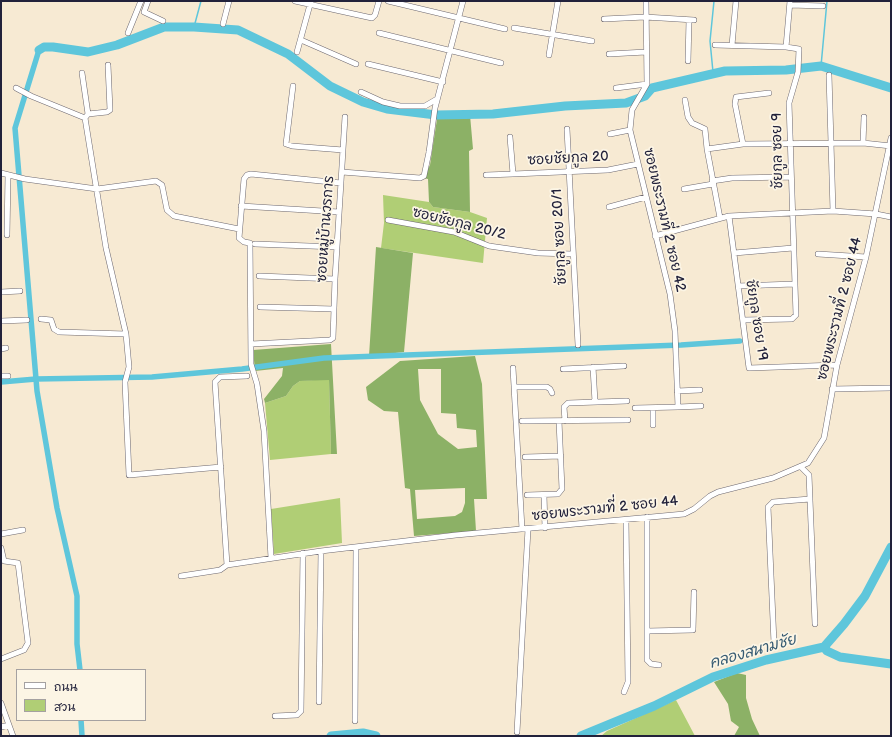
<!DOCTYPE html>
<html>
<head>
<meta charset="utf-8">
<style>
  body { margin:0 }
  #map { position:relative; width:892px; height:737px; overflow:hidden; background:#f7ead3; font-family:"Balsamiq Sans","Playpen Sans Thai",sans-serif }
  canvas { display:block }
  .frame { position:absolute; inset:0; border:2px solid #22223b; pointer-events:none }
  .legend { position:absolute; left:16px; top:669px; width:130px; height:52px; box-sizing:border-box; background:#fcf5e5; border:1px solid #a5a1a1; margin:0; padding:5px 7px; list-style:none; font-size:12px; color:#22223b }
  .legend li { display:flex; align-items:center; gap:8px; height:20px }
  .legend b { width:20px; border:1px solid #a5a1a1 }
</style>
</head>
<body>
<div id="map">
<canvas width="892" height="737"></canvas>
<div class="frame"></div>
<ul class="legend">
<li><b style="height:5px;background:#fff"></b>ถนน</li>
<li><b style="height:11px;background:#b0ce75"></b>สวน</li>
</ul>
</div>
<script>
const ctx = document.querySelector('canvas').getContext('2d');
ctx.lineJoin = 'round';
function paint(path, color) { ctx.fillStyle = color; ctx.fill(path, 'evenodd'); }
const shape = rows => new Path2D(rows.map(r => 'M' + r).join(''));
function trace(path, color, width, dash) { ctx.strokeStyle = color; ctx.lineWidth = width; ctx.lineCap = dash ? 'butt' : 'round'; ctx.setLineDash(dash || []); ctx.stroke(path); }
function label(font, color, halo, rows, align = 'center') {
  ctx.font = font + ' "Balsamiq Sans","Playpen Sans Thai",sans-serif'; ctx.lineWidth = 3.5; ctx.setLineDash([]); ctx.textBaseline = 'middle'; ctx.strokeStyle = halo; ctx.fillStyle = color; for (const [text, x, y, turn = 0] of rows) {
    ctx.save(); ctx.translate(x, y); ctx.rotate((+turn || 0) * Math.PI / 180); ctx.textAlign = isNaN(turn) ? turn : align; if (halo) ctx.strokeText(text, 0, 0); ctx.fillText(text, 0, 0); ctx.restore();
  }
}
paint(shape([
  [383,195,429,202,433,207,470,212,487,218,483,263,381,248,384,223],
  [329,379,331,454,270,460,265,403,286,396,293,386,300,381],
  [340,498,342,543,274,554,271,509],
  [676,700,695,736,601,736,607,731]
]), '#b0ce75');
paint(shape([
  [470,115,473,149,469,151,470,212,433,207,429,202,428,179,423,178,430,165,437,119],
  [376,247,413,253,404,352,369,356],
  [331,344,337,454,331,454,329,380,300,381,293,386,286,396,265,403,264,399,282,376,283,368,255,371,253,350],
  [475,356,482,384,487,499,474,499,476,531,414,536,410,489,405,488,398,412,384,411,368,400,366,387,400,361],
  [418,369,441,369,441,413,456,414,457,428,476,430,477,447,458,449,438,434,420,400],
  [465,488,465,503,462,512,455,516,417,519,415,490],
  [737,673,746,675,746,698,752,719,760,736,734,736,739,727,731,721,728,704,714,682]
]), '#8cb166');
trace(shape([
  [194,27,201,1],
  [821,66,827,1],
  [713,72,710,41,714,1]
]), '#5ec6db', 1.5);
trace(shape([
  [39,50,15,128,37,391,57,508,77,596,77,644,80,670],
  [1,382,36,379,152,377,242,369,324,358,681,345,740,341],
  [81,720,82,736]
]), '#5ec6db', 5.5);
trace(shape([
  [39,50,44,47,53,47,88,52,117,45,164,27,194,27,238,30,288,54,330,86,363,102,387,109,436,115,493,114,565,106,626,103,645,96,652,88,725,71,786,70,821,66,891,88],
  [824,647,827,651,840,657,891,664],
  [331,736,363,733,376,736],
  [581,736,654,706,713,677,766,660,824,647,844,624,865,596,891,547]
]), '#5ec6db', 9);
const street = shape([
  [148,1,144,12,163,21],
  [295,1,372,18,375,15,379,1],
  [388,1,505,29],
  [790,5,823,6],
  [604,19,645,17,694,20],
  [223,24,229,1],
  [514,28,592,41],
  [128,33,141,1],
  [379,33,501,63],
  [301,40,356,64],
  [715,45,786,47,799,49,798,72,789,103,796,315,792,319,743,320],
  [732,45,736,1],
  [786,47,790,1],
  [297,52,311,1],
  [609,54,646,52],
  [549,55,558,1],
  [688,61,689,20],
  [368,64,443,82],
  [82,73,88,114,85,118,106,248,126,334,129,367,125,382,129,475,221,467],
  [829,75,833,211],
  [293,86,286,144,292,146,343,150],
  [16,88,31,96,85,118],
  [616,88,647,84],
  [361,92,383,102,400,106,425,106,437,99],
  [685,100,688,117,692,123,705,129,707,149,720,218],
  [88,114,107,112,110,110,108,65],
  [567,129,578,345],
  [610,134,630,130],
  [510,137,513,174,608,170,638,164],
  [863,143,864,117],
  [743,144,735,104,736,97,769,93],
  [707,149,743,144,863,143,891,146],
  [342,172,420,178,424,176,429,152,435,108,463,1],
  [1,173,25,179,97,189,156,181,162,185,167,210,174,216,239,229],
  [486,175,513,174],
  [712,181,732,178,790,177],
  [684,189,713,184],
  [241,206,339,212],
  [609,207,646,197],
  [729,216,749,368,837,365],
  [388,220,454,232,489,246,538,253,572,254],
  [7,235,8,175],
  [655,236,729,216,833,211,876,214,891,217],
  [255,244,337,247],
  [734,253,793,248],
  [818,254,866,257],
  [259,276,335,279],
  [738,286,794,284],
  [1,292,20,291],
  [260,307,334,309],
  [41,319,51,320,54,329,59,332,126,334],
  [1,321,27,320],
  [251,344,330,340,333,338,335,279,345,117],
  [1,349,6,348],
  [593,367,595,402],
  [513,368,522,529],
  [563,369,624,366],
  [1,376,8,376],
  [514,387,547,387,550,389,552,393],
  [832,389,891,388],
  [677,391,700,390],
  [678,407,701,406],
  [635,408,678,407,675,331,670,294,630,130,632,110,647,84,646,1],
  [653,408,653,425],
  [522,421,628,420],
  [565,421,564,407,568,403,627,401],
  [525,457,561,456],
  [801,467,809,475,815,624],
  [527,495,558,494,562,489,559,421],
  [544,495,545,528],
  [647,517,647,660,651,664,659,665],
  [1,534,23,530],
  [1,548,4,561,18,563,28,643,24,650,1,659],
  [271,558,264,431,257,384,251,364,250,243,244,242,239,238,244,179,247,175,251,174,341,183],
  [227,565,215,382,220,377,247,376],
  [181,576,220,570,227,565,321,551,456,535,684,514,694,509,710,496,718,492,773,478,808,463,824,438,837,365,866,257,891,138],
  [647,631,693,630,694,592],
  [774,643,768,507,773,502,810,499],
  [624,692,628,682,626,520],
  [319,702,321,551],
  [1,703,13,736],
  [275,716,297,715,301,711,303,553],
  [355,721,356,548],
  [1,727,9,725],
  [517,732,528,529]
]);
trace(street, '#6d6870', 6);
trace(street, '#fff', 5);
label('14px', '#22223b', '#fcf5e5', [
  ["ชัยกูล ซอย 9",778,151,-91],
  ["ซอยชัยกูล 20",568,159,-3],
  ["ซอยพระรามที่ 2 ซอย 42",664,220,77],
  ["ซอยชัยกูล 20/2",459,224,14],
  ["ซอยหมู่บ้านวรการ",326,229,-86],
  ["ชัยกูล ซอย 20/1",560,237,-93],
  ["ซอยพระรามที่ 2 ซอย 44",840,309,-76],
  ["ชัยกูล ซอย 19",756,320,81],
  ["ซอยพระรามที่ 2 ซอย 44",605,509,-6]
]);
label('italic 15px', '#375b73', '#fcf5e5', [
  ["คลองสนามชัย",753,652,-16]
]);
</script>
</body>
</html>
